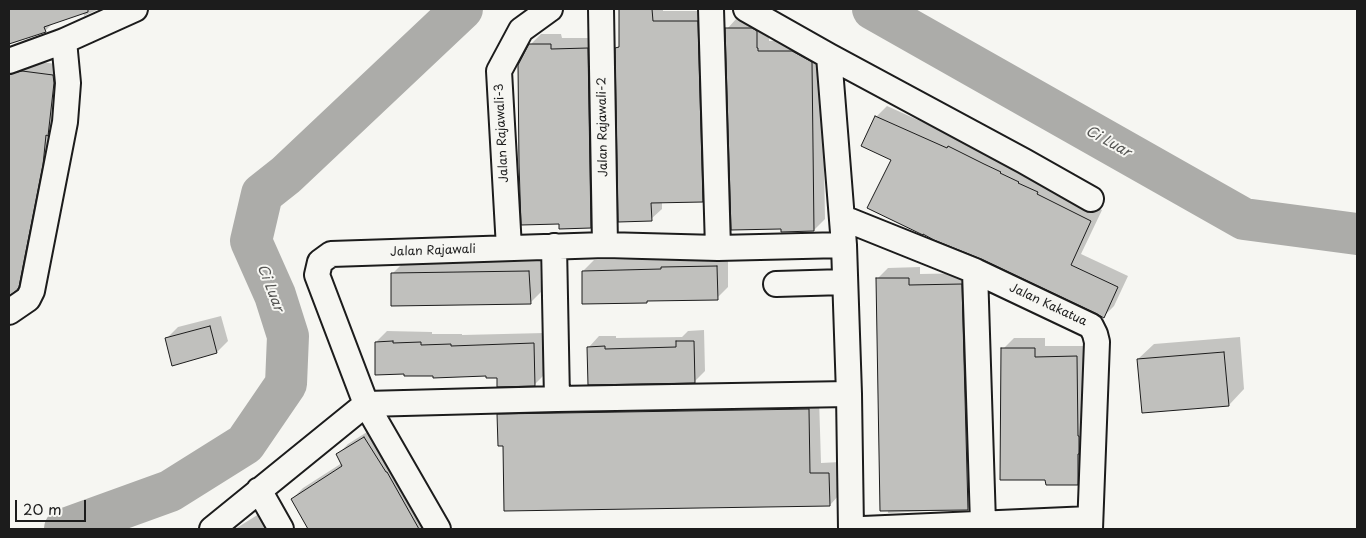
<!DOCTYPE html>
<html>
<head>
<meta charset="utf-8">
<style>
  body { margin:0 }
  #map { position:relative; width:1366px; height:538px; overflow:hidden; background:#f6f6f2; font-family:"Playpen Sans",sans-serif }
  canvas { display:block }
  .frame { position:absolute; inset:0; border:10px solid #1c1c1c; pointer-events:none }
  .scale { position:absolute; left:15px; top:500px; width:71px; height:22px; box-sizing:border-box; border:2px solid #1c1c1c; border-top:0; padding-left:6px; font-size:15px; line-height:18px; white-space:nowrap; color:#1c1c1c; -webkit-text-stroke:4px #f6f6f2; paint-order:stroke }
</style>
</head>
<body>
<div id="map">
<canvas width="1366" height="538"></canvas>
<div class="frame"></div>
<div class="scale">20 m</div>
</div>
<script>
const ctx = document.querySelector('canvas').getContext('2d');
ctx.lineJoin = 'round';
function paint(path, color) { ctx.fillStyle = color; ctx.fill(path, 'evenodd'); }
const shape = rows => new Path2D(rows.map(r => 'M' + r).join(''));
function trace(path, color, width, dash) { ctx.strokeStyle = color; ctx.lineWidth = width; ctx.lineCap = dash ? 'butt' : 'round'; ctx.setLineDash(dash || []); ctx.stroke(path); }
function label(font, color, halo, rows, align = 'center') {
  ctx.font = font + ' "Playpen Sans",sans-serif'; ctx.lineWidth = 4; ctx.setLineDash([]); ctx.textBaseline = 'middle'; ctx.strokeStyle = halo; ctx.fillStyle = color; for (const [text, x, y, turn = 0] of rows) {
    ctx.save(); ctx.translate(x, y); ctx.rotate((+turn || 0) * Math.PI / 180); ctx.textAlign = isNaN(turn) ? turn : align; if (halo) ctx.strokeText(text, 0, 0); ctx.fillText(text, 0, 0); ctx.restore();
  }
}
paint(shape([
  [9,9,99,9,84,16,83,12,53,23,45,31,9,44],
  [620,9,663,9,663,11,708,11,713,189,702,200,662,201,662,209,651,219,617,48,621,44],
  [737,18,763,18,767,20,768,38,769,38,769,41,803,40,822,51,825,219,814,230,727,29],
  [541,34,561,34,562,38,598,38,601,216,590,227,530,45],
  [33,61,64,65,28,277,16,289,9,294,9,84,10,75,21,64],
  [887,106,958,138,1102,210,1081,254,1128,276,1114,306,1104,316,892,160,876,117],
  [728,256,728,287,717,298,649,300,647,302,583,271,594,260,672,259,674,257],
  [540,261,541,292,530,303,392,274,403,263],
  [920,267,920,274,972,273,978,498,967,509,888,513,877,279,888,268],
  [221,316,228,341,217,352,167,338,178,327],
  [704,330,705,371,694,382,589,347,599,336,616,336,616,338,682,337,688,331],
  [387,331,432,332,432,334,462,334,462,335,544,333,545,374,534,385,488,375,376,342],
  [1240,337,1244,389,1229,405,1138,359,1154,344],
  [1014,338,1045,338,1045,346,1087,346,1088,472,1077,483,1003,349],
  [819,398,821,463,840,462,840,494,830,505,499,415,510,404],
  [375,427,439,529,310,529,292,499,303,488,342,463,337,455,348,444],
  [267,509,279,529,235,529]
]), '#0003');
trace(shape([
  [873,9,1244,219,1357,234],
  [65,529,170,491,245,444,286,384,288,336,275,295,251,241,262,194,286,175,462,9]
]), '#acaca9', 42);
const building = shape([
  [9,9,88,9,88,12,44,27,46,32,9,44,9,9],
  [619,9,652,9,653,21,698,21,703,202,651,203,652,221,618,222,615,48,619,47,619,9],
  [725,28,752,28,757,31,757,48,758,48,758,51,792,51,812,62,814,231,781,232,781,229,731,230,725,28],
  [529,44,551,44,551,49,588,48,591,228,559,229,559,224,521,225,519,164,518,65,529,44],
  [22,71,53,75,54,83,48,136,46,135,43,165,19,287,17,290,9,296,9,74,22,71],
  [875,116,947,148,948,146,984,164,1001,172,1000,173,1019,182,1018,183,1038,192,1037,194,1091,221,1071,265,1118,287,1104,318,1097,314,981,259,934,240,923,234,923,235,867,208,891,160,861,146,875,116],
  [717,266,718,300,647,301,647,303,582,304,582,271,661,269,661,267,717,266],
  [529,271,531,304,391,306,391,273,529,271],
  [876,278,909,278,909,285,962,284,968,510,880,511,876,278],
  [210,326,217,353,172,366,165,338,210,326],
  [393,341,393,343,421,342,421,345,451,344,451,346,534,343,535,386,497,387,497,378,486,378,486,376,433,378,433,376,404,376,404,374,375,375,375,342,393,341],
  [676,341,694,341,695,383,588,385,587,347,605,346,605,349,676,347,676,341],
  [1001,348,1035,348,1035,357,1077,356,1078,436,1079,436,1079,454,1078,454,1078,485,1046,485,1045,480,1000,480,1001,348],
  [1224,352,1229,406,1142,413,1137,359,1224,352],
  [809,409,810,473,829,473,830,506,504,511,503,446,498,446,497,414,809,409],
  [364,437,386,472,387,472,419,529,308,529,291,499,342,466,336,454,364,437]
]);
paint(building, '#c0c0bd');
trace(building, '#1c1c1c', 1);
const minor = shape([
  [601,9,605,245],
  [711,9,718,248],
  [746,9,829,56,1024,161,1091,199],
  [829,56,844,245,849,394,851,529],
  [9,61,64,41,135,9],
  [843,218,975,271,1091,326,1095,334,1097,342,1090,529],
  [554,246,557,399],
  [509,248,499,71,521,30,550,9],
  [975,271,983,523],
  [776,284,845,282],
  [9,312,28,299,32,291,65,122,68,83,64,41],
  [259,490,281,529],
  [212,529,366,404,557,399,849,394],
  [438,529,366,404,317,275,320,262,331,254,605,245,718,248,844,245],
  [863,529,1090,519]
]);
trace(minor, '#1c1c1c', 28);
trace(minor, '#f6f6f2', 24);
label('12px', '#1c1c1c', '#f6f6f2', [
  ["Jalan Rajawali-2",603,127,-91],
  ["Jalan Rajawali-3",502,133,-93],
  ["Jalan Rajawali",433,251,-2],
  ["Jalan Kakatua",1048,305,25]
]);
label('italic 14px', '#565654', '#f6f6f2', [
  ["Ci Luar",1108,142,29],
  ["Ci Luar",270,288,69]
]);
</script>
</body>
</html>
